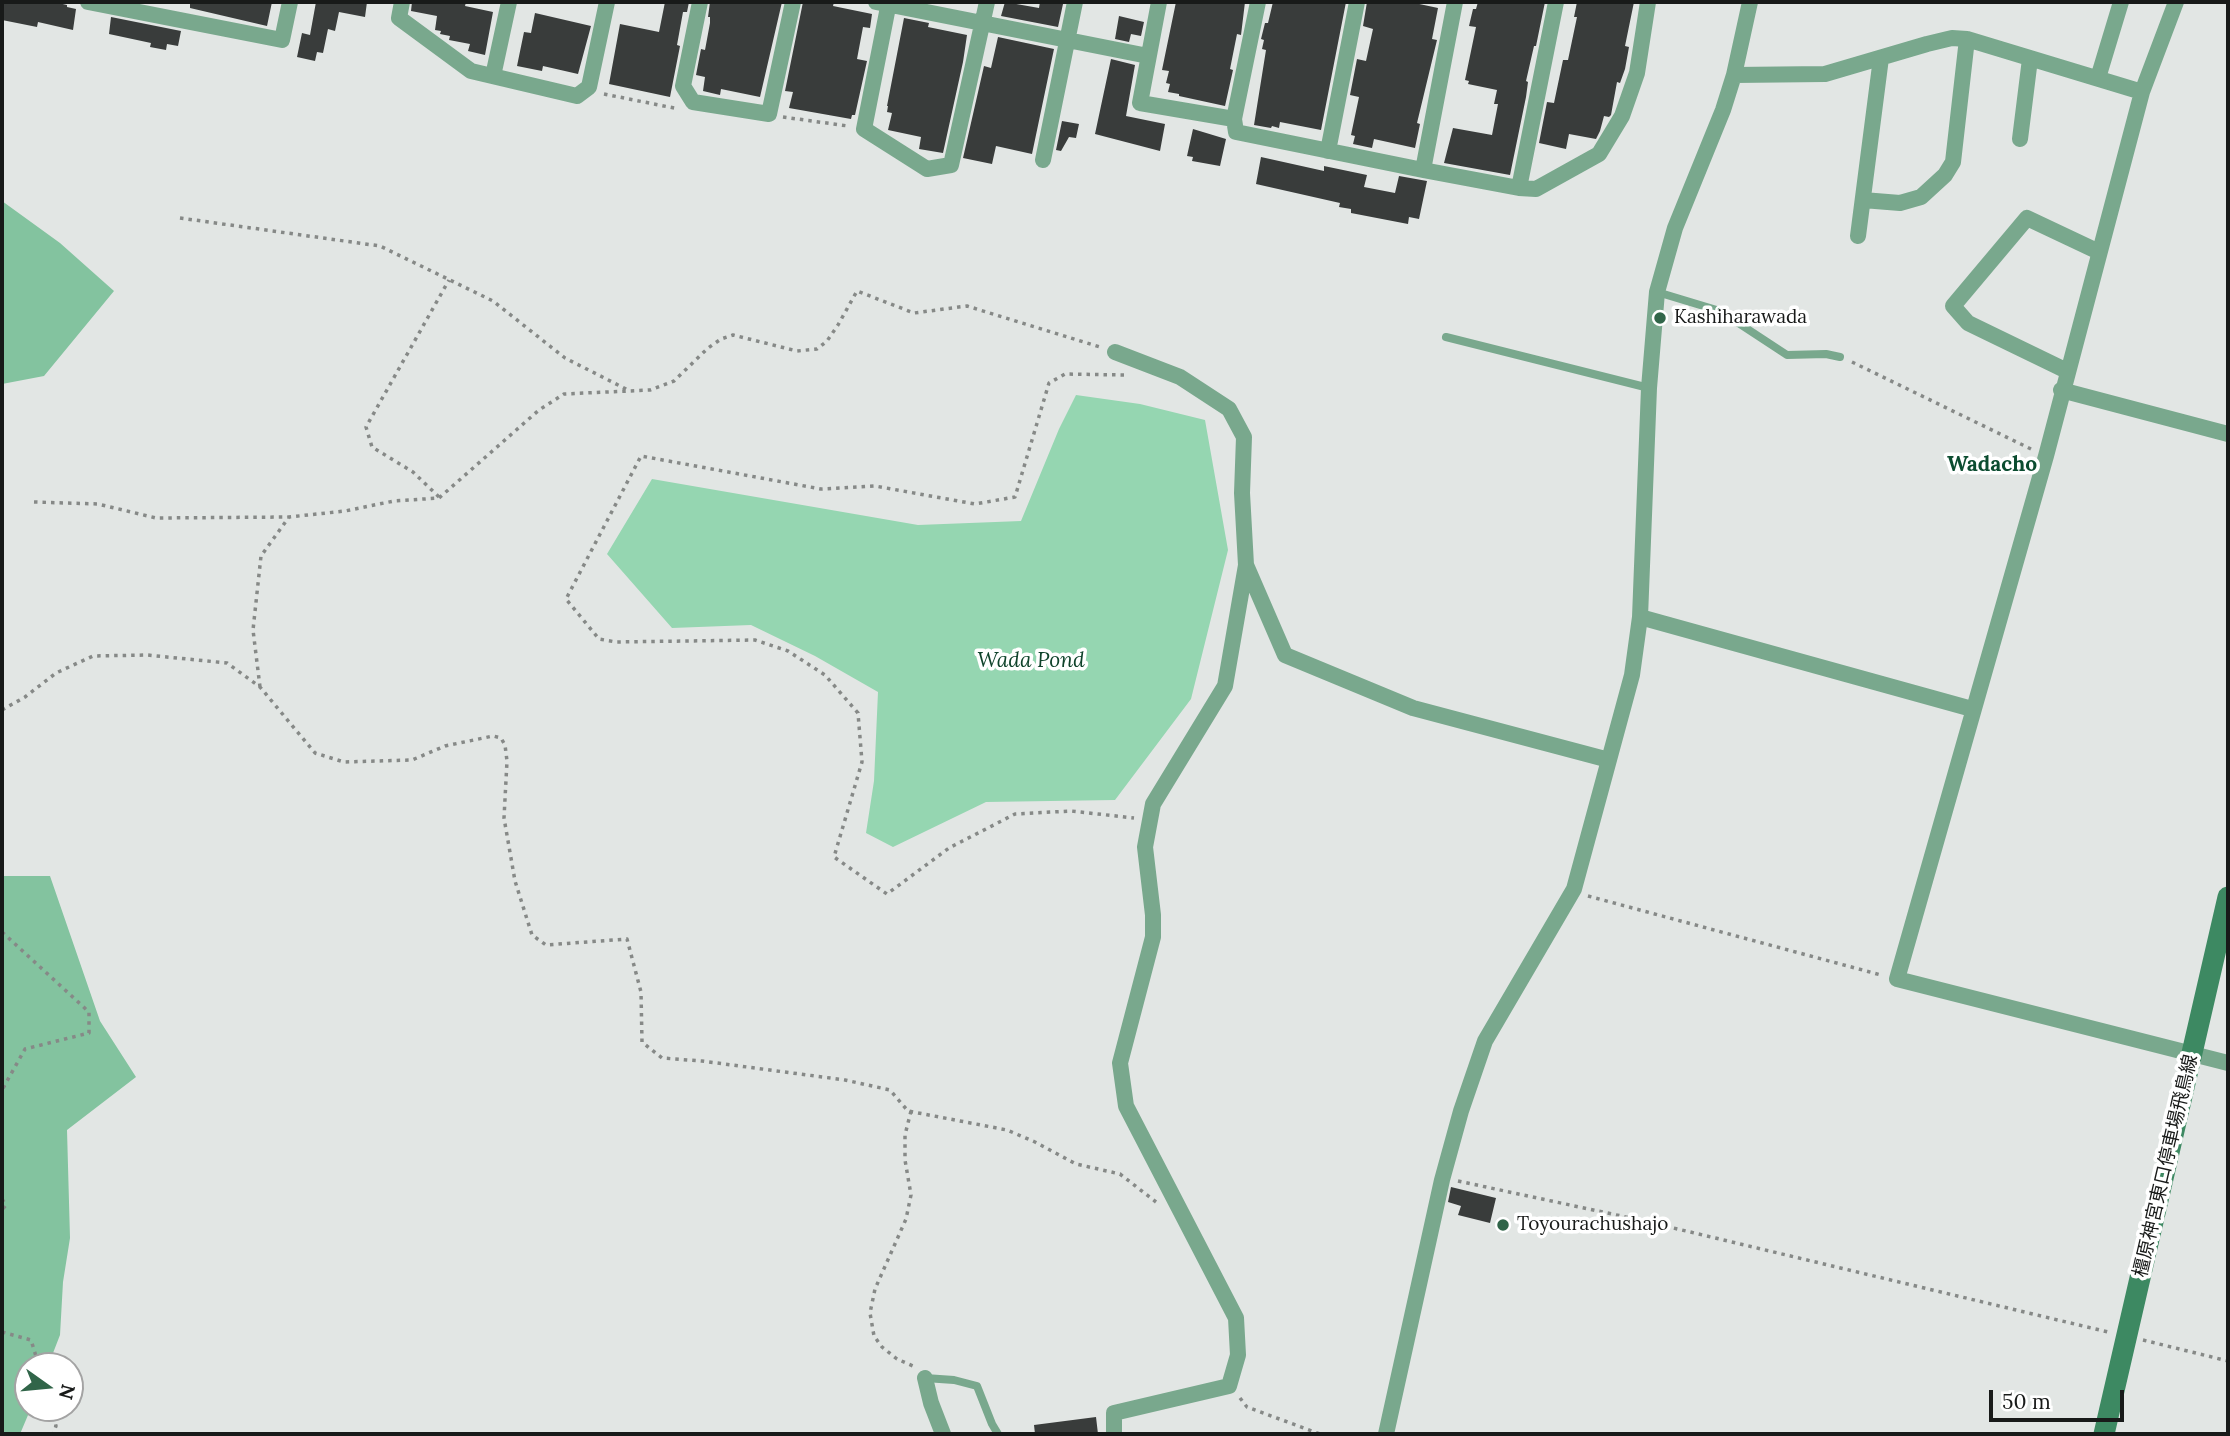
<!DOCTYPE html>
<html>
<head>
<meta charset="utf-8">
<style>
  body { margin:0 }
  #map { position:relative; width:2230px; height:1436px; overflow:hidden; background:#e2e6e4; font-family:Lora,serif }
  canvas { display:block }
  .frame { position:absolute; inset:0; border:4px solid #181a19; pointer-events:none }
  .north { position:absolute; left:14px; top:1352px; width:70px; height:70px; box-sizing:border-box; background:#fff; border:2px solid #a3a3a3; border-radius:50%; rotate:105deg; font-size:19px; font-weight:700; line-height:28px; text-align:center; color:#181a19 }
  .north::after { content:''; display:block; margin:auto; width:24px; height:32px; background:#316549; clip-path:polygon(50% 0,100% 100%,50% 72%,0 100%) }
  .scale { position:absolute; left:1989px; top:1390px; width:135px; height:32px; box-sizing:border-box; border:4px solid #181a19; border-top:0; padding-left:9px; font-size:21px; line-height:24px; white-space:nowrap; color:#181a19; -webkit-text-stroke:5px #fff; paint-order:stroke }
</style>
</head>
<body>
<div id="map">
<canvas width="2230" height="1436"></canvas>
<div class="frame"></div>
<div class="north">N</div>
<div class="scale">50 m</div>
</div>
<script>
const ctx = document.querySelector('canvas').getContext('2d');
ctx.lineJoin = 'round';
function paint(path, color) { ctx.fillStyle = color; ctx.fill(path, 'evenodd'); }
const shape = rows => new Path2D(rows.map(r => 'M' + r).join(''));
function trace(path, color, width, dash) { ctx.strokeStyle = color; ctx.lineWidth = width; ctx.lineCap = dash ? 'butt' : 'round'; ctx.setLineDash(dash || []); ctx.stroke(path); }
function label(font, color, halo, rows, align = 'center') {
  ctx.font = font + ' Lora,"Noto Sans JP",serif'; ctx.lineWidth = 7; ctx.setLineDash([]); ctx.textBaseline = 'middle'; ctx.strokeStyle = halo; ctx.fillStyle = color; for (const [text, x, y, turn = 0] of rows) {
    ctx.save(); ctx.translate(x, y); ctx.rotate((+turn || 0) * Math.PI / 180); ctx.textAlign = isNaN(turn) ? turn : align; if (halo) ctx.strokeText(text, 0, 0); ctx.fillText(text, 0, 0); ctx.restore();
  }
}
paint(shape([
  [2,201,60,243,114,291,44,376,2,384],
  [2,876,50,876,100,1021,136,1077,67,1130,70,1238,63,1282,60,1335,48,1366,28,1366,28,1408,31,1408,20,1434,2,1434]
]), '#83c39f');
paint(shape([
  [1076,395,1140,404,1205,420,1228,550,1191,699,1115,800,986,802,893,847,866,833,874,781,878,692,815,656,751,625,672,628,607,554,652,479,918,525,1021,521,1059,429]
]), '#95d6b1');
paint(shape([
  [2,2,54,2,67,5,67,7,76,9,73,30,38,22,37,27,2,20],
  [190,2,272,2,267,26,190,8],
  [316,2,367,2,365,17,339,12,335,31,328,29,323,53,317,52,315,61,297,57,302,33,310,35],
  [412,2,466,2,465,6,493,12,485,55,468,51,470,44,449,40,450,36,440,34,441,31,435,30,437,16,411,11],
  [665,2,689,2,687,12,683,12,677,45,680,46,670,97,609,84,620,24,659,32],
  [710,2,782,2,760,97,721,89,720,95,703,91,705,77,696,75,701,49,705,50,710,23,710,17,708,17],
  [803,2,834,2,833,6,872,14,870,28,863,27,857,59,867,61,855,115,852,115,851,119,789,108,793,92,785,91],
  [1005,2,1039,8,1040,2,1063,4,1058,27,1001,16],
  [1176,2,1245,2,1241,35,1237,34,1230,69,1233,70,1225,106,1179,96,1179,94,1168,92,1170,84,1166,83,1169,71,1162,70],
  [1273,2,1346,2,1321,130,1280,122,1279,128,1272,126,1271,128,1254,125,1266,50,1262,49,1264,40,1261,39,1265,23,1268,23],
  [1367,2,1410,2,1438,8,1432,39,1437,40,1417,123,1420,124,1415,148,1374,139,1372,148,1353,144,1355,136,1351,135,1359,97,1350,95,1357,59,1366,61,1373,29,1363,26],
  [1478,2,1545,2,1536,46,1534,46,1526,81,1528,82,1526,97,1510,175,1444,163,1453,128,1492,135,1498,104,1494,104,1497,90,1468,84,1469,81,1465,80,1476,27,1469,26,1473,9,1476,9],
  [1577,2,1634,2,1625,46,1629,47,1625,69,1620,83,1617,82,1611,115,1609,117,1604,116,1600,131,1596,139,1569,134,1566,149,1539,143,1547,102,1554,103,1563,60,1568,60,1577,17,1574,17],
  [535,13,591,26,578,74,543,66,542,71,517,66,524,32,531,33],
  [1119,16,1144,22,1141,36,1131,34,1129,42,1115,39],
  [111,17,181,31,178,46,167,44,166,50,150,47,151,43,109,34],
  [904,18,929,23,928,27,967,35,963,62,943,153,919,149,921,137,888,130,892,113,887,112,888,106,887,106],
  [998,37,1054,49,1032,154,996,146,992,164,963,158,984,66,991,68],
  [1111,59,1135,65,1126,116,1165,124,1160,151,1095,134],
  [1062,121,1079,124,1076,138,1069,137,1061,151,1056,150],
  [1193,129,1226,139,1220,166,1192,161,1193,157,1187,156],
  [1261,157,1324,171,1324,166,1367,175,1364,187,1395,193,1399,176,1427,181,1419,219,1409,217,1408,224,1351,213,1351,209,1339,207,1340,203,1256,184],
  [1451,1187,1496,1198,1490,1223,1458,1215,1461,1206,1448,1202],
  [1096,1417,1098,1434,1035,1434,1034,1425]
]), '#393c3b');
trace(shape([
  [604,94,679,109],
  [783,117,848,126],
  [180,218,380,246,493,301,565,358,628,390],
  [1852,362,2031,449],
  [1124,375,1065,374,1049,383,1015,497,975,504,875,486,821,489,641,456,566,599,599,639,616,642,755,640,788,651,825,675,858,713,862,762,834,857,887,894,949,848,1015,814,1071,811,1134,818],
  [439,497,413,472,372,447,366,427,449,280],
  [34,502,98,504,156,518,289,517],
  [260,687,253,630,261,556,289,517,345,511,394,501,439,498,539,410,564,394,650,390,674,381,708,348,721,339,733,335,797,351,817,349,827,341,838,325,857,291,914,313,967,306,1100,347],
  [2,710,25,697,56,673,93,656,147,655,227,663,260,687,315,753,344,762,412,760,445,746,493,736,501,738,505,745,507,761,504,818,515,881,532,935,546,945,627,939,641,992,642,1042,662,1058,702,1061,845,1080,890,1090,908,1111,1007,1130,1035,1142,1076,1164,1120,1174,1156,1202],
  [1588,896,1881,975],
  [2,932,89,1012,89,1033,25,1049,2,1090],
  [911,1111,905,1135,905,1160,911,1195,906,1219,875,1289,870,1313,874,1336,882,1347,897,1359,913,1366],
  [1458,1181,1640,1220,2108,1332],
  [2,1199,6,1205,2,1210],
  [2,1332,31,1340,39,1366],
  [2143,1340,2228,1361],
  [1240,1398,1247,1407,1320,1434],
  [51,1408,56,1426,53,1434]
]), '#868987', 3.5, [3.5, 5]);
trace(shape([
  [1657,292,1720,311,1787,355,1826,354,1840,357],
  [1446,337,1649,388],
  [925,1378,954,1380,977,1386,992,1424,998,1434]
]), '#79a88d', 8);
trace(shape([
  [88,2,282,40,290,2],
  [402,2,399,18,471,71,577,96,589,87,607,2],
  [700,2,683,86,693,102,769,114,793,2],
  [876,2,1148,56],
  [889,2,864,129,927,169,951,165,987,2],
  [1159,2,1140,103,1234,119,1236,132,1423,170,1519,188,1536,189,1599,154,1622,116,1637,73,1648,2],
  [2176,2,2142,92,2046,456,1897,979,2228,1063],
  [1734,75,1825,74,1927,44,1952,38,1967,39,2142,92],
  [493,76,509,2],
  [2098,78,2121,2],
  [1234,119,1258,2],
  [2020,139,2030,59],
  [1328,151,1357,2],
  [1043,160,1075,2],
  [1423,170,1455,2],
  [1519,188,1556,2],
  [1863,200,1900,203,1921,197,1945,175,1953,162,1967,39],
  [1858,236,1881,58],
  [1115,352,1180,377,1229,409,1244,437,1242,493,1246,565,1285,655,1413,708,1609,760],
  [2067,371,1968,323,1953,306,2027,218,2099,252],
  [2061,390,2228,434],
  [1640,617,1972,709],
  [925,1378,931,1403,943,1434],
  [1114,1434,1114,1413,1229,1386,1238,1355,1236,1318,1126,1106,1120,1063,1153,937,1153,915,1145,847,1153,804,1225,686,1246,565],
  [1386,1434,1442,1180,1461,1111,1485,1041,1574,889,1632,675,1640,617,1649,388,1657,292,1675,228,1723,110,1734,75,1750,2]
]), '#79a88d', 16);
trace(shape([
  [2104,1434,2228,897]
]), '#3d8962', 21);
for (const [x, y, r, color] of [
  [1660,318,7,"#316549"],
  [1503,1225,7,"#316549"]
]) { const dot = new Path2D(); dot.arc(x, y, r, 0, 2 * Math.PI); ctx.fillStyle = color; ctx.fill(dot); trace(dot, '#fff', 2.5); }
label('19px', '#181a19', '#fff', [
  ["Kashiharawada",1674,318],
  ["Toyourachushajo",1517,1225]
], 'left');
label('19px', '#181a19', '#fff', [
  ["橿原神宮東口停車場飛鳥線",2166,1166,-77]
]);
label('bold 21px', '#0b4c30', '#fff', [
  ["Wadacho",1992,465]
]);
label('italic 21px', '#0f432b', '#fff', [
  ["Wada Pond",1031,661]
]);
</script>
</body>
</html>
